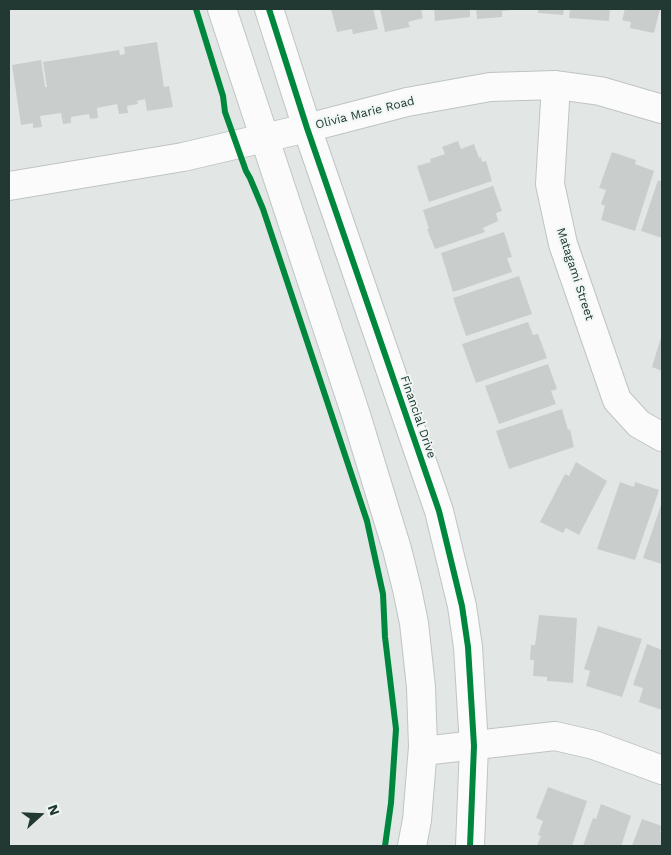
<!DOCTYPE html>
<html>
<head>
<meta charset="utf-8">
<style>
  body { margin:0 }
  #map { position:relative; width:671px; height:855px; overflow:hidden; background:#e2e7e5; font-family:"Work Sans",sans-serif }
  canvas { display:block }
  .frame { position:absolute; inset:0; border:10px solid #213932; pointer-events:none }
  .north { position:absolute; left:15px; top:790px; width:50px; height:50px; -webkit-text-stroke:4px #eff6f3; paint-order:stroke; rotate:70deg; font-size:14px; font-weight:700; line-height:20px; text-align:center; color:#213932 }
  .north::after { content:''; display:block; margin:auto; width:18px; height:22px; background:#213932; clip-path:polygon(50% 0,100% 100%,50% 72%,0 100%) }
</style>
</head>
<body>
<div id="map">
<canvas width="671" height="855"></canvas>
<div class="frame"></div>
<div class="north">N</div>
</div>
<script>
const ctx = document.querySelector('canvas').getContext('2d');
ctx.lineJoin = 'round';
function paint(path, color) { ctx.fillStyle = color; ctx.fill(path, 'evenodd'); }
const shape = rows => new Path2D(rows.map(r => 'M' + r).join(''));
function trace(path, color, width, dash) { ctx.strokeStyle = color; ctx.lineWidth = width; ctx.lineCap = dash ? 'butt' : 'round'; ctx.setLineDash(dash || []); ctx.stroke(path); }
function label(font, color, halo, rows, align = 'center') {
  ctx.font = font + ' "Work Sans",sans-serif'; ctx.lineWidth = 4; ctx.setLineDash([]); ctx.textBaseline = 'middle'; ctx.strokeStyle = halo; ctx.fillStyle = color; for (const [text, x, y, turn = 0] of rows) {
    ctx.save(); ctx.translate(x, y); ctx.rotate((+turn || 0) * Math.PI / 180); ctx.textAlign = isNaN(turn) ? turn : align; if (halo) ctx.strokeText(text, 0, 0); ctx.fillText(text, 0, 0); ctx.restore();
  }
}
paint(shape([
  [331,9,373,9,378,29,353,34,352,29,337,32],
  [380,9,421,9,423,18,408,22,410,27,385,32],
  [434,9,470,9,470,17,435,21],
  [476,9,512,9,512,10,502,11,502,17,477,19],
  [538,9,564,9,563,15,538,13],
  [570,9,610,9,609,21,569,18],
  [625,9,660,9,654,33,630,28,631,22,622,20],
  [157,42,164,87,169,86,173,107,147,111,145,99,137,101,138,104,127,106,128,113,119,114,117,104,97,108,98,118,90,119,89,114,71,117,71,123,63,124,61,113,40,116,42,127,33,128,33,123,21,125,12,65,41,60,45,87,47,87,43,62,119,50,120,55,125,54,124,47],
  [458,141,461,149,474,144,479,158,481,157,482,162,486,161,492,181,429,202,417,166,431,162,430,159,445,154,442,147],
  [612,152,636,160,635,164,654,171,635,231,601,220,605,206,601,204,606,190,599,188],
  [658,180,662,182,662,238,641,231],
  [493,186,502,211,496,213,498,221,483,228,485,232,435,249,427,229,429,229,423,210],
  [504,232,512,257,507,258,512,272,453,292,441,253],
  [519,276,532,314,466,336,453,298],
  [528,322,533,335,538,334,547,358,476,383,462,344],
  [662,334,662,371,652,367],
  [548,364,557,389,551,391,556,404,499,424,485,386],
  [562,409,568,430,570,429,574,447,509,469,496,431],
  [576,462,607,481,579,535,566,528,563,533,540,522,565,474,569,476],
  [620,482,634,487,635,482,659,490,635,560,597,549],
  [662,502,662,564,643,558],
  [539,615,577,618,573,683,547,681,547,677,533,676,534,660,530,660,531,645,535,645],
  [598,626,642,639,622,697,586,686,590,671,584,669],
  [647,644,662,650,662,710,639,702,643,688,633,685],
  [548,787,587,801,572,846,537,846,541,836,538,835,543,821,536,818],
  [601,804,631,816,621,846,583,846,593,818,596,819],
  [642,819,662,826,660,832,662,833,662,846,632,846]
]), '#c9cecc');
const street = shape([
  [556,85,550,184,563,244,617,400,639,424,662,437],
  [9,186,183,157,307,128,407,102,490,87,556,85,600,91,662,109],
  [423,751,555,736,594,745,662,770]
]);
const secondary = shape([
  [222,9,356,415,397,549,407,589,414,623,421,687,423,747,417,820,412,846],
  [269,9,307,128,439,511,462,606,468,647,474,746,470,846]
]);
trace(street, '#bfc4c2', 30);
trace(secondary, '#bec5c2', 30);
trace(street, '#fbfbfb', 28);
trace(secondary, '#fbfbfb', 28);
trace(shape([
  [196,9,223,96,225,112,246,171,250,178,263,209,367,521,383,594,385,637,396,729,391,803,385,846],
  [269,9,307,128,439,511,462,606,468,647,474,746,470,846]
]), '#00873e', 6);
label('12px', '#213932', '#eff6f3', [
  ["Olivia Marie Road",365,113,-14],
  ["Matagami Street",575,274,72],
  ["Financial Drive",418,417,71]
]);
</script>
</body>
</html>
